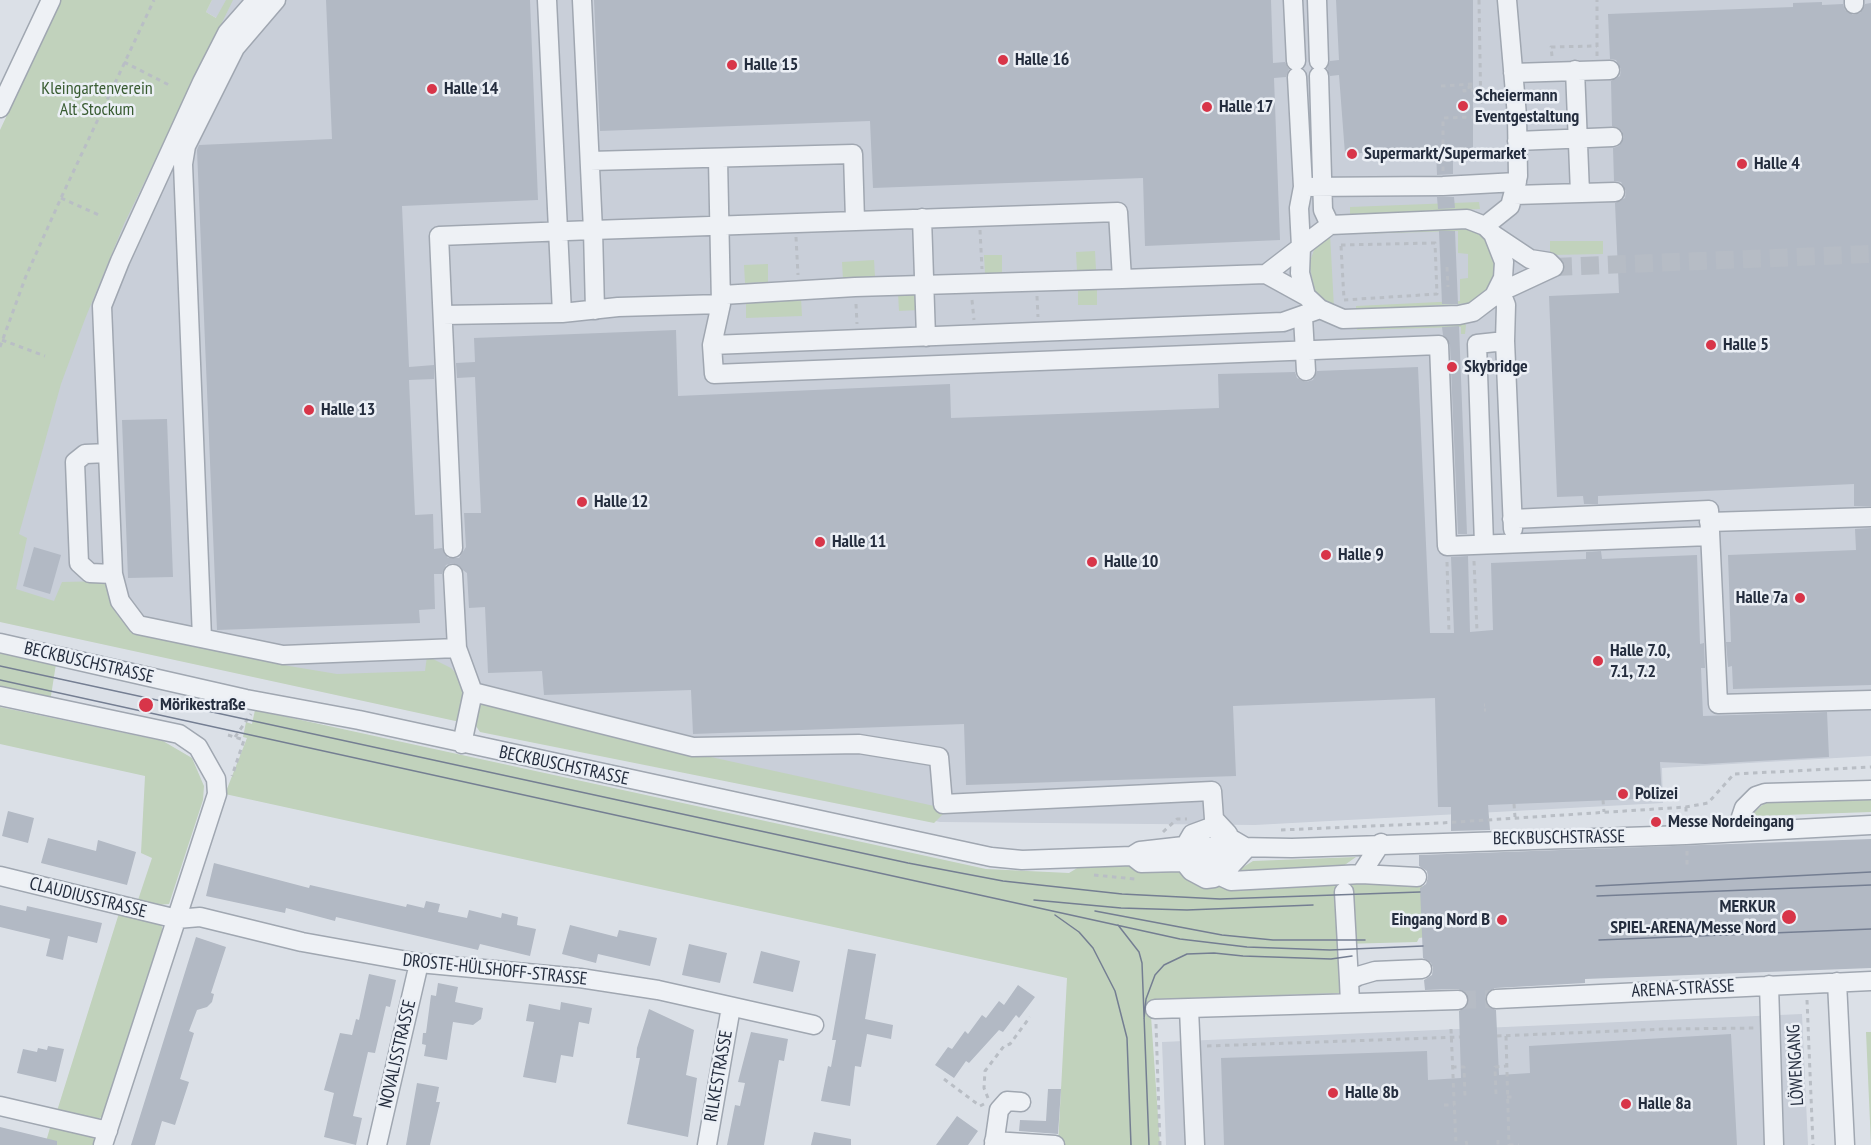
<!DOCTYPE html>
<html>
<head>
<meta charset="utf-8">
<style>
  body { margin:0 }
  canvas { display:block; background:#dbe0e7 }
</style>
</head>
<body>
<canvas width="1871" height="1145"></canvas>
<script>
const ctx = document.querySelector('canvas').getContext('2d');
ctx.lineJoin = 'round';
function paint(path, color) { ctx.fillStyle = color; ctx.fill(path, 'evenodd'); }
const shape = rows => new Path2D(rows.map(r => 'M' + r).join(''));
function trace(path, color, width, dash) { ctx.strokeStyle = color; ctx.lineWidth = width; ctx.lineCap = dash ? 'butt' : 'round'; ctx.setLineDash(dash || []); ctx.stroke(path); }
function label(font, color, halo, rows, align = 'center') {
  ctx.font = font + ' "PT Sans Narrow",sans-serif'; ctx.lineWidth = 5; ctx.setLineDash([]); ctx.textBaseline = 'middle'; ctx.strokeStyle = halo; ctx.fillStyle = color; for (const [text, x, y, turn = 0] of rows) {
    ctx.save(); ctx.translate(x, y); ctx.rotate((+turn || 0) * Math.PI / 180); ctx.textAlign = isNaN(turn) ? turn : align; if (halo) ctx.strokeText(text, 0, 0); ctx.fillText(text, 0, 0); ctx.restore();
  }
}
paint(shape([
  [212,0,1871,0,1871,756,1662,768,1663,803,1255,825,940,822,0,621,0,587,59,383,111,247,218,19,206,12],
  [1802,1014,1808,1145,1166,1145,1162,1042]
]), '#c9cfd9');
paint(shape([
  [61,0,212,0,206,12,216,18,226,0,233,0,124,224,85,319,61,384,19,534,27,538,16,589,54,601,62,582,106,581,108,596,117,615,139,632,289,666,337,674,425,671,427,656,451,668,466,684,460,722,0,622,0,130],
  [1479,202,1480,209,1350,215,1350,207],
  [1459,225,1473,230,1490,244,1496,268,1492,284,1473,303,1356,310,1356,306,1460,301,1460,279,1468,278,1468,254,1458,253,1458,231,1354,234,1353,230],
  [1330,234,1334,308,1315,291,1309,264,1314,250],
  [1550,241,1603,241,1603,254,1550,255],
  [1095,251,1096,270,1077,271,1076,252],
  [984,255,1002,255,1002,273,985,274],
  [874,260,875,277,843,279,842,262],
  [768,264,768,282,745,283,744,265],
  [1097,286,1097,305,1078,305,1078,287],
  [919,292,919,310,899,311,898,293],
  [801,298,802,316,746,318,746,300],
  [1463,322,1466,325,1465,334,1461,334,1461,327,1357,330,1356,326],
  [0,652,56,664,50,702,0,691],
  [480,702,656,745,948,809,934,823,480,732,474,723],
  [0,707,163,741,192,758,204,786,203,800,169,904,158,905,138,900,152,858,141,853,145,776,0,744],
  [255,710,986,869,1069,873,1079,867,1167,865,1179,870,1422,883,1426,937,1419,938,1417,942,1342,944,1343,993,1154,999,1151,1016,1160,1145,1058,1145,1067,978,225,794,247,738,243,737,246,722,252,724],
  [1871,799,1871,812,1755,816,1753,813,1765,803],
  [1356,857,1339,869,1232,874,1253,861],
  [120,910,161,923,163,932,104,1116,95,1120,57,1111],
  [1866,1032,1871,1032,1871,1145],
  [52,1121,93,1135,95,1145,45,1145]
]), '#c1d2bc');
paint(shape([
  [326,0,530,0,538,200,402,206,409,367,434,365,434,379,409,380,415,515,433,514,434,549,442,548,448,558,459,558,466,547,464,513,481,513,475,377,457,378,456,363,475,362,474,338,676,330,678,396,950,384,951,418,1219,408,1218,374,1295,372,1297,378,1306,382,1313,380,1317,371,1418,367,1430,633,1454,633,1451,557,1468,556,1470,632,1493,630,1491,563,1586,559,1586,552,1601,551,1602,559,1697,555,1700,644,1704,643,1705,668,1701,668,1703,716,1827,712,1829,757,1705,764,1660,762,1662,798,1488,805,1490,830,1451,831,1451,807,1438,807,1435,698,1233,706,1236,776,966,785,964,724,693,734,691,690,544,695,542,671,488,673,485,607,469,608,467,573,453,563,446,565,442,574,434,574,435,609,419,610,420,623,217,630,197,150,199,145,332,139],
  [594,0,1271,0,1273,63,1285,62,1289,69,1286,77,1274,78,1280,240,1145,246,1143,178,873,188,870,121,600,131],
  [1336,0,1473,0,1473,159,1453,159,1453,174,1437,175,1436,149,1345,154,1339,75,1330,76,1327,68,1330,61,1339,60],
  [1822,2,1822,5,1843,4,1845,10,1853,15,1860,13,1865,4,1871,3,1871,506,1854,506,1854,484,1598,496,1598,504,1584,504,1583,496,1557,497,1549,296,1619,293,1615,203,1625,198,1626,191,1621,182,1614,181,1613,148,1619,146,1624,137,1622,131,1612,126,1611,81,1620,76,1621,69,1616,60,1610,59,1608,14,1793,7,1793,3],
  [1437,197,1454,197,1455,208,1438,209],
  [1439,231,1455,231,1458,304,1442,304],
  [1459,326,1467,534,1458,534,1450,345,1443,335,1442,327],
  [167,419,173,577,128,578,122,420],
  [1871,528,1871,685,1733,689,1732,666,1728,667,1726,642,1731,642,1728,555,1856,550,1855,529],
  [34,547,61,555,50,594,23,586],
  [8,811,34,818,28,843,2,836],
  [48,838,96,851,98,840,136,852,127,885,41,863],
  [1871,839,1871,968,1585,979,1585,983,1495,988,1486,994,1487,1006,1496,1010,1499,1075,1530,1073,1529,1046,1731,1034,1737,1145,1224,1145,1221,1058,1427,1051,1428,1080,1461,1078,1459,1011,1468,1006,1469,999,1467,994,1458,989,1425,990,1424,980,1432,975,1433,968,1431,963,1423,958,1420,888,1426,884,1428,877,1427,871,1419,866,1419,855],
  [214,863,309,888,310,885,406,907,407,904,424,908,426,901,440,904,438,912,467,918,469,910,501,918,502,913,518,917,517,925,536,929,530,956,480,944,478,950,336,917,335,921,286,908,285,913,206,896],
  [0,905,26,911,27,906,102,923,97,943,68,936,63,960,46,956,50,939,0,927],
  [570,925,617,937,619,930,657,938,650,966,598,954,596,963,562,954],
  [196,937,226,947,211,993,214,994,212,1002,207,1007,197,1010,189,1031,194,1033,180,1079,189,1082,175,1125,162,1121,155,1145,131,1145],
  [689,944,727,953,720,983,682,975],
  [848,949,876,954,865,1019,893,1025,891,1039,867,1034,861,1067,855,1066,850,1106,821,1101,828,1066,831,1067,836,1040,832,1040],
  [761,951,800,961,793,992,753,983],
  [369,974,396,980,390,1007,386,1006,375,1053,368,1052,353,1116,362,1118,356,1145,324,1137,334,1093,324,1090,340,1033,352,1035,356,1019,359,1020],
  [438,983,458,987,455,1002,483,1008,481,1019,473,1025,453,1022,447,1060,424,1056,426,1045,422,1044,423,1033,426,1033,431,995,436,996],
  [1018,985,1035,997,1019,1018,1016,1015,1003,1032,999,1030,969,1063,966,1061,954,1078,935,1065,948,1047,952,1049,965,1031,968,1034,982,1015,986,1018,999,1001,1004,1005],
  [561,1002,592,1008,589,1024,579,1022,573,1057,561,1055,556,1083,523,1077,534,1022,526,1021,529,1004,560,1010],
  [649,1009,694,1030,686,1075,697,1078,688,1137,627,1124,640,1058,636,1058,637,1048],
  [751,1032,788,1039,784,1061,779,1060,764,1145,727,1145,735,1105,740,1106,745,1083,738,1082],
  [48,1046,64,1049,56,1082,17,1073,23,1049,37,1052,38,1048,47,1050],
  [417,1083,439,1087,436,1102,440,1102,430,1145,406,1145],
  [1048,1089,1061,1089,1058,1134,1019,1131,1020,1120,1046,1121],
  [957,1116,978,1131,968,1145,936,1145],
  [0,1127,57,1141,57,1145,0,1145],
  [814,1132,851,1139,851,1145,811,1145]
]), '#b2b9c4');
trace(shape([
  [1554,267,1871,254],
  [1458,1000,1496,999]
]), '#b6bcc5', 18, [18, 9]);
const minor = shape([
  [256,0,227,33,202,82,120,261,102,306,113,574,120,601,138,625,283,655,457,648,453,574],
  [547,0,562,313],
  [582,0,593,230,1118,212,1122,279,1266,274,1306,296],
  [1293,0,1296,61],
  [1317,0,1319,61],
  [1854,0,1854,4],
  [1575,70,1580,193],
  [1513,73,1610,70],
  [1319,76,1323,210,1330,225],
  [0,108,51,0],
  [1517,141,1613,137],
  [718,159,721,304],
  [590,161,853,154,855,220],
  [1303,187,1443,186,1517,182],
  [1514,195,1615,192],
  [922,218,926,337],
  [1467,219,1485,226,1493,234,1504,262,1503,278,1494,296,1473,312,1459,315,1343,319,1320,309,1306,296,1300,273,1301,247,1330,225,1467,219],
  [1485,226,1510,206,1518,176,1517,116,1507,0],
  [1494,235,1530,259,1549,262,1554,267,1511,287,1499,287,1506,305,1505,341],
  [1266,274,1301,247,1299,208,1303,187,1297,77],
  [722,295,855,287,1122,279],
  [443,315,562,313,618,307,721,304,712,345,1283,322,1320,309],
  [1303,317,1306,371],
  [712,345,714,374,1439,345,1447,546,1710,536],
  [108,453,85,454,75,462,79,563,90,573,113,574],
  [1512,519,1709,510,1718,704,1871,700],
  [1709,522,1871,517],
  [1484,544,1477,344,1505,341,1513,529],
  [453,548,439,236,593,230,595,310],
  [202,638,183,164,186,146,235,48,276,0],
  [0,643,246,699,359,720,991,857,1022,860,1132,856,1140,851,1184,846,1292,848,1686,835,1871,825],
  [457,648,473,692,462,744],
  [473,692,693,747,859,744,939,757,943,804,1212,791,1214,819,1228,834],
  [0,696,179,734,198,747,216,779,217,794,103,1145],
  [1211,827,1247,848,1226,871,1214,878,1206,879,1191,871,1183,861,1181,853,1192,834,1211,827],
  [1736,832,1744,808,1756,796,1765,793,1871,790],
  [1132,856,1141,863,1222,861,1240,852],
  [1361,874,1417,877],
  [0,876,177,919,200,917,302,942,419,963,580,978,658,990,814,1025],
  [1220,876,1231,881,1361,874,1381,843],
  [1344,892,1349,981],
  [1837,982,1845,1145],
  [1769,985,1774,1145],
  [1496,999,1871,981],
  [1350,1003,1349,981,1358,976,1375,971,1422,969],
  [1155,1009,1458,1000],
  [1189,1009,1195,1145],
  [0,1106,108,1131],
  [994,1141,1055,1145],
  [377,1145,419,963],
  [707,1145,731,1007],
  [994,1145,999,1110,1007,1101,1021,1102]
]);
trace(minor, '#a0a7b1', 21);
trace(shape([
  [1479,0,1481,117],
  [1552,56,1551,47,1597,46],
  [1597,56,1597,0],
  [124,62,169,85],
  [1441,86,1473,84,1473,87,1464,88,1464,91,1481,90],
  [1443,171,1443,118,1503,116],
  [61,198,99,215],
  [980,230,982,269],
  [796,237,798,275],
  [1341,245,1435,243,1437,294,1344,300],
  [1341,246,1344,299],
  [1447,267,1448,287],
  [1037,296,1038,317],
  [972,300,974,320],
  [856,304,857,324],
  [2,340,45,356],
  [0,347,26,276,61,198,154,0],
  [1474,561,1477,631],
  [1447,562,1449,633],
  [1484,705,1485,705],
  [1484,710,1486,710],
  [228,735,244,740,232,776],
  [235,737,251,714],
  [1603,800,1604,812],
  [1514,804,1515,817],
  [1686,807,1686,820],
  [1281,830,1441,823,1686,807,1708,803,1734,774,1871,767],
  [1163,832,1177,819,1187,819],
  [1687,851,1687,867],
  [1094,875,1135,879],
  [1807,1000,1813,1145],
  [1156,1024,1160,1145],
  [1451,1029,1456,1145],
  [1497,1036,1666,1029,1756,1028],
  [1506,1036,1509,1145],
  [1207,1046,1460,1037],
  [1452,1067,1464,1067,1465,1097],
  [944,1079,980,1106,984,1104],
  [1496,1094,1495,1067,1506,1066],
  [1507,1097,1516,1097],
  [988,1098,984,1088,985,1071,1004,1046,1010,1044,1030,1017],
  [1444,1105,1454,1105],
  [1498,1140,1498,1145],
  [1466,1141,1467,1145],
  [1509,1145,1519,1145]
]), '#b9bec5', 3, [4.5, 4.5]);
trace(minor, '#eef1f5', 18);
trace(shape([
  [0,666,908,863,1003,881,1122,894,1220,899,1420,892],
  [0,680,1180,939,1247,947,1330,950,1423,946],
  [1596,886,1871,872],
  [1597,896,1871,885],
  [1034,900,1121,908,1187,910,1313,905],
  [1095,911,1222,935,1273,940,1365,940],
  [1055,915,1079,932,1093,948,1115,991,1127,1038,1131,1145],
  [1118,925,1139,952,1142,963,1149,1145],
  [1599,940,1871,929],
  [1144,1019,1146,999,1155,975,1164,965,1187,954,1214,953,1243,956,1331,959,1352,956]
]), '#747e92', 1.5);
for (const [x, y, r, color] of [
  [1003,60,6,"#d83549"],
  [732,65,6,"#d83549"],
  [432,89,6,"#d83549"],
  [1463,106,6,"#d83549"],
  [1207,107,6,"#d83549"],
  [1352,154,6,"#d83549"],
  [1742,164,6,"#d83549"],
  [1711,345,6,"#d83549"],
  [1452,367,6,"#d83549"],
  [309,410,6,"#d83549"],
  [582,502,6,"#d83549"],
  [820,542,6,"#d83549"],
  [1326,555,6,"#d83549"],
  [1092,562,6,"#d83549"],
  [1800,598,6,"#d83549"],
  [1598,661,6,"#d83549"],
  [146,705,8,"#d83549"],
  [1623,794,6,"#d83549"],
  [1656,822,6,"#d83549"],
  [1789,917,8,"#d83549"],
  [1502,920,6,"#d83549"],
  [1333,1093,6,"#d83549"],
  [1626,1104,6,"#d83549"]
]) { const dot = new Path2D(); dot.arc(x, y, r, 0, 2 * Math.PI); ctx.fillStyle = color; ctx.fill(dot); trace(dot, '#ebeff5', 2); }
label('bold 18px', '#242d3e', '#ebeff5', [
  ["Halle 16",1015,60],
  ["Halle 15",744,65],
  ["Halle 14",444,89],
  ["Scheiermann",1475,96],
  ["Eventgestaltung",1475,117],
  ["Halle 17",1219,107],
  ["Supermarkt/Supermarket",1364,154],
  ["Halle 4",1754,164],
  ["Halle 5",1723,345],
  ["Skybridge",1464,367],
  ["Halle 13",321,410],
  ["Halle 12",594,502],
  ["Halle 11",832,542],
  ["Halle 9",1338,555],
  ["Halle 10",1104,562],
  ["Halle 7a",1788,598,"right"],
  ["Halle 7.0,",1610,651],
  ["7.1, 7.2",1610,672],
  ["Mörikestraße",160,705],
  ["Polizei",1635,794],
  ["Messe Nordeingang",1668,822],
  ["MERKUR",1776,907,"right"],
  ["SPIEL-ARENA/Messe Nord",1776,928,"right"],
  ["Eingang Nord B",1490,920,"right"],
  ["Halle 8b",1345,1093],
  ["Halle 8a",1638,1104]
], 'left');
label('18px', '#385b31', '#ebeff5', [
  ["Kleingartenverein",97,89],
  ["Alt Stockum",97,110]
]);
label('18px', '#242d3e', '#ebeff5', [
  ["BECKBUSCHSTRASSE",89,663,13],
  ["BECKBUSCHSTRASSE",564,766,12],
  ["BECKBUSCHSTRASSE",1559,838,-1],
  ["CLAUDIUSSTRASSE",88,898,14],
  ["DROSTE-HÜLSHOFF-STRASSE",495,970,6],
  ["ARENA-STRASSE",1683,989,-3],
  ["NOVALISSTRASSE",398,1054,-77],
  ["LÖWENGANG",1796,1065,-93],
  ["RILKESTRASSE",719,1076,-80]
]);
</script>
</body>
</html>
